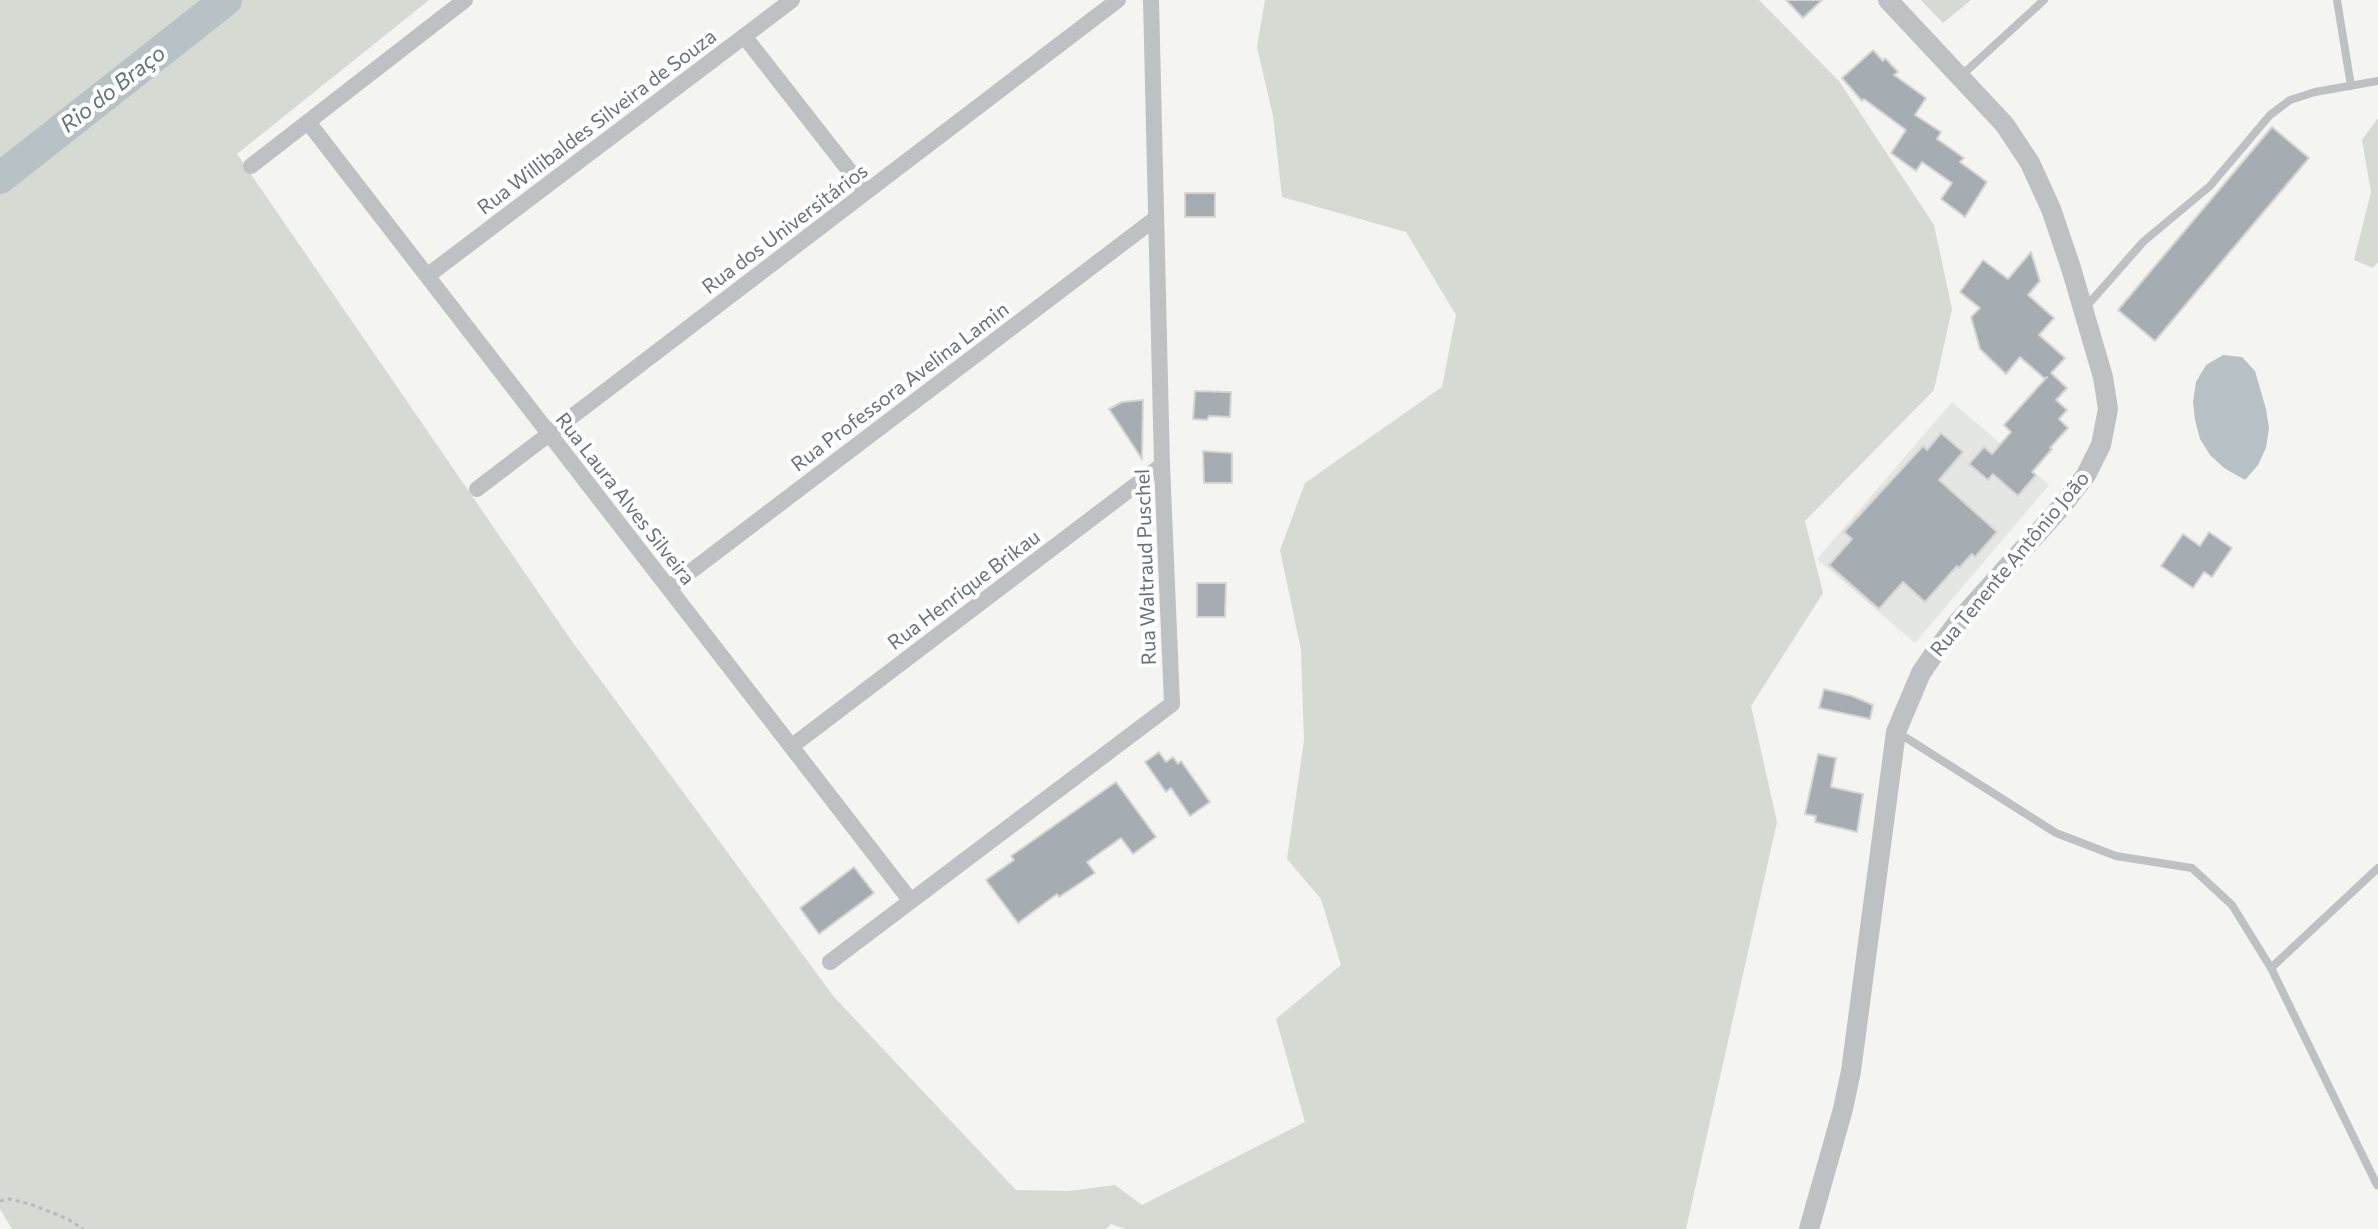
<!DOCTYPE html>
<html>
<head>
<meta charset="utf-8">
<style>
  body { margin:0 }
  canvas { display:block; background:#f4f4f1 }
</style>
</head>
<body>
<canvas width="2378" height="1229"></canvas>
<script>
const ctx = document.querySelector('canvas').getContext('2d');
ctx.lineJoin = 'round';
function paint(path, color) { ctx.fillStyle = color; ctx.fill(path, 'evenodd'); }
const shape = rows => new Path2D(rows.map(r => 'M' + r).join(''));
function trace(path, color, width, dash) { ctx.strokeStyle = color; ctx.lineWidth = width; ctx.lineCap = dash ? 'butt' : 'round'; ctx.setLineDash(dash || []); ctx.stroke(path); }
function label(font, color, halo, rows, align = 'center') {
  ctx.font = font + ' Commissioner,sans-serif'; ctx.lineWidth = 8; ctx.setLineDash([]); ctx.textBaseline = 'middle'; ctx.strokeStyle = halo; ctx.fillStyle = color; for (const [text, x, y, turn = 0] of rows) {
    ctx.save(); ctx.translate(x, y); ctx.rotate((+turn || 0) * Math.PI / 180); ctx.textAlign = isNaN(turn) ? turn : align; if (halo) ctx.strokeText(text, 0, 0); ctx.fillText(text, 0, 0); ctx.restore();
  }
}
paint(shape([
  [1952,402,2049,485,1915,643,1817,559]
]), '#e4e6e4');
paint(shape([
  [0,0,429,0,237,154,571,640,834,997,1016,1190,1069,1191,1115,1185,1142,1205,1305,1122,1276,1019,1341,965,1321,899,1287,859,1304,741,1301,650,1280,550,1305,483,1442,387,1456,315,1406,232,1282,197,1273,116,1257,47,1265,0,1759,0,1839,81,1934,225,1952,309,1934,390,1805,521,1823,593,1751,706,1777,822,1686,1229,1125,1229,1111,1224,1106,1229,12,1229,0,1209],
  [1921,0,1971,0,1943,23],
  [2378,118,2378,262,2373,268,2354,260,2371,192,2362,140]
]), '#d5dad2');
paint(shape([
  [2223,355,2242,357,2255,371,2266,409,2269,428,2266,448,2258,465,2245,480,2224,468,2210,455,2200,439,2195,420,2193,402,2196,382,2206,365]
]), '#b8c1c6');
trace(shape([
  [221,0,223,2]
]), '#b8c1c6', 5);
trace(shape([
  [0,178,226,0]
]), '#b8c1c6', 32);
const building = shape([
  [1786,0,1822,0,1803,18,1786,0],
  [1873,50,1883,61,1885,58,1898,72,1894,75,1926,98,1915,115,1941,132,1937,139,1964,158,1960,162,1987,182,1965,217,1941,199,1952,183,1922,162,1916,171,1891,153,1906,130,1864,99,1862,101,1842,78,1873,50],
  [2272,127,2309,158,2155,341,2118,310,2272,127],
  [1185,193,1215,193,1215,217,1185,217,1185,193],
  [2031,252,2040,281,2028,295,2054,318,2039,335,2065,358,2051,373,2067,388,2056,400,2067,410,2059,419,2068,428,2050,448,2052,449,2032,472,2036,475,2018,496,1993,474,1988,480,1969,464,1984,447,1992,454,2011,432,2004,425,2047,377,2045,379,2020,357,2006,374,1980,349,1971,317,1980,308,1960,292,1983,260,2008,279,2031,252],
  [1195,391,1231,392,1230,417,1209,416,1207,420,1193,419,1195,391],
  [1143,400,1142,459,1109,409,1122,402,1143,400],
  [1941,433,1963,452,1939,480,1997,532,1975,557,1972,554,1959,568,1957,566,1925,602,1903,582,1879,609,1829,565,1852,539,1844,532,1923,446,1927,450,1941,433],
  [1203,451,1232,453,1232,483,1204,483,1203,451],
  [2209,532,2232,548,2212,577,2204,572,2193,588,2161,566,2183,534,2200,546,2209,532],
  [1197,583,1226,583,1225,617,1197,617,1197,583],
  [1824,689,1852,696,1873,705,1870,719,1819,708,1824,689],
  [1159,752,1166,762,1173,757,1178,764,1181,761,1210,802,1190,816,1171,788,1166,792,1145,762,1159,752],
  [1818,754,1836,758,1831,787,1863,794,1857,832,1815,822,1816,816,1805,814,1818,754],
  [1116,782,1156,837,1133,854,1121,838,1087,862,1095,873,1059,897,1057,894,1018,923,986,880,1014,860,1011,856,1116,782],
  [854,867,874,893,819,934,800,908,854,867]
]);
paint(building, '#a6adb2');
trace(building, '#d5d5d3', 2);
trace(shape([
  [0,1201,9,1199,30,1204,68,1219,83,1229]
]), '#b7babc', 3, [4, 4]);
trace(shape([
  [2337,0,2351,86],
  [1962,75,2044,0],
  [2085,308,2143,242,2210,186,2270,115,2290,100,2315,92,2378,81],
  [1897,732,2056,833,2116,856,2192,868,2232,905,2271,968,2377,1185],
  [2271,968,2378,868]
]), '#bdc1c4', 8);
trace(shape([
  [744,36,866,192],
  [308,122,910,900],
  [251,166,465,0],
  [427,276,792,0],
  [477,489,1118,0],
  [669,588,1156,218],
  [792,746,1162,465],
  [830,962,1172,704,1162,465,1151,0]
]), '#bdc1c4', 16);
trace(shape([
  [1809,1229,1843,1109,1851,1071,1896,732,1921,673,1936,651,1958,622,2062,506,2086,475,2101,445,2108,409,2103,377,2071,268,2051,209,2030,163,2005,125,1888,0]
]), '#bdc1c4', 20);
label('20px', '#66737e', '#fff', [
  ["Rua Willibaldes Silveira de Souza",597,122,-37],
  ["Rua dos Universitários",785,229,-37],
  ["Rua Professora Avelina Lamin",900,387,-37],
  ["Rua Laura Alves Silveira",625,499,52],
  ["Rua Tenente Antônio João",2010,564,-50],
  ["Rua Waltraud Puschel",1146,567,-92],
  ["Rua Henrique Brikau",964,590,-37]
]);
label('italic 22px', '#62747b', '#fff', [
  ["Rio do Braço",113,89,-38]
]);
</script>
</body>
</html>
